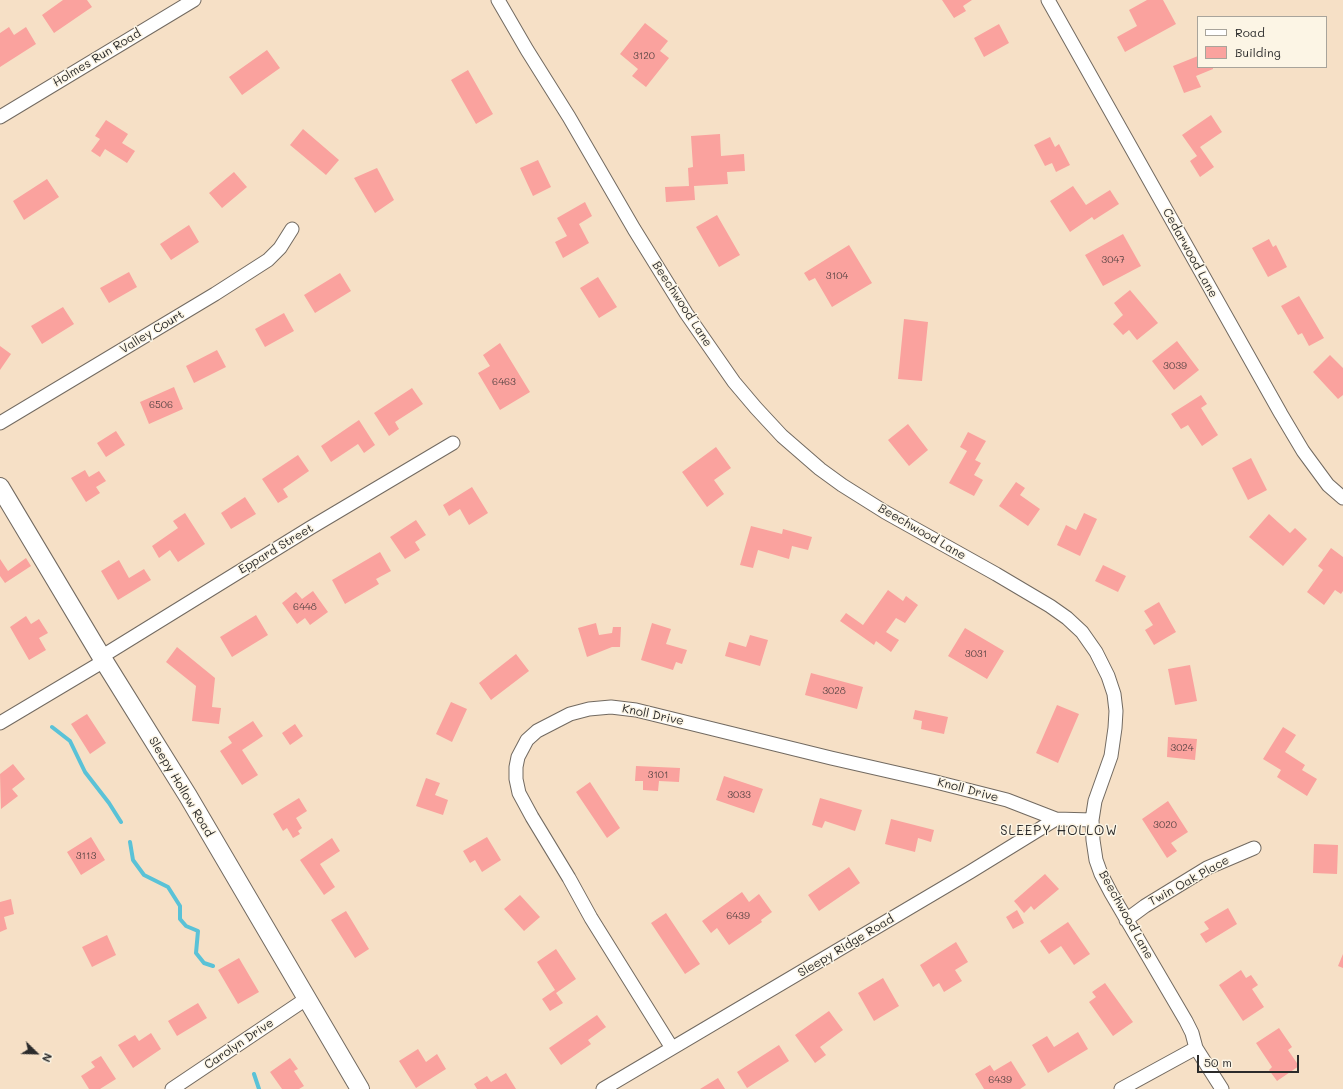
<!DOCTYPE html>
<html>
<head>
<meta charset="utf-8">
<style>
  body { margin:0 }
  #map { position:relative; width:1343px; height:1089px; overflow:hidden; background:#f6e0c6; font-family:Mali,sans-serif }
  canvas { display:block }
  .legend { position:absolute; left:1197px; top:16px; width:130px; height:52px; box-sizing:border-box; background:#fcf5e5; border:1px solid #a8a49b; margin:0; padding:5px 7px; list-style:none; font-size:12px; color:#2b2b2b }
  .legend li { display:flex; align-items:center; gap:8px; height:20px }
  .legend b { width:20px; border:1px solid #a8a49b }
  .north { position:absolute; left:16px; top:1033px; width:40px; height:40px; -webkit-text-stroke:3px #fcf5e5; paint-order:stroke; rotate:113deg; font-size:11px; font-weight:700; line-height:16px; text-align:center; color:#2b2b2b }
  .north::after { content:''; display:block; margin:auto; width:14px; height:18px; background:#2b2b2b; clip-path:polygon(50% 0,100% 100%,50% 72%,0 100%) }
  .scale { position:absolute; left:1197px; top:1055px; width:102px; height:18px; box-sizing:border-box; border:2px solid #2b2b2b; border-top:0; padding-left:5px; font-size:12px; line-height:14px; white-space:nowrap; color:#2b2b2b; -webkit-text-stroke:3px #fcf5e5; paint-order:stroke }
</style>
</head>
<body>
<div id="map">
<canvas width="1343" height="1089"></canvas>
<ul class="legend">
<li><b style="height:5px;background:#fff"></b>Road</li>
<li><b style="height:11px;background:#faa29e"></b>Building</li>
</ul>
<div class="north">N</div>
<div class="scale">50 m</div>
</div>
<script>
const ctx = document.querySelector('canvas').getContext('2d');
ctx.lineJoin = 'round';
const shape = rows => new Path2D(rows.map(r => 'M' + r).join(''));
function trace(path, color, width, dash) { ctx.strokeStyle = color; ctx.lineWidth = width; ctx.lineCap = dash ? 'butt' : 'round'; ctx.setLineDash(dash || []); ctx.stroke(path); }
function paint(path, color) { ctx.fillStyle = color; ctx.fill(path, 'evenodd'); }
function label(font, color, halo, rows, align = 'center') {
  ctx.font = font + ' Mali,sans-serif'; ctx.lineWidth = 3; ctx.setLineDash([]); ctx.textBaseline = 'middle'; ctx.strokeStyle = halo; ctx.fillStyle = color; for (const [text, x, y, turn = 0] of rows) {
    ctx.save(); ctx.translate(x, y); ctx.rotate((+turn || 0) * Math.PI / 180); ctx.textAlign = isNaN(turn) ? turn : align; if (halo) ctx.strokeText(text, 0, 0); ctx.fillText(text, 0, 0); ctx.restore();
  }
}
trace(shape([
  [52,727,70,741,85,772,109,803,121,822],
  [130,842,133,860,144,875,168,887,180,906,180,919,186,926,198,931,196,953,204,963,213,966],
  [254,1074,259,1089]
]), '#5ac2d7', 4);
paint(shape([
  [63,0,87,0,92,7,54,33,42,15],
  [942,0,972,0,963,6,966,11,954,18],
  [1147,0,1163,0,1176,24,1125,52,1117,37,1137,26,1129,10],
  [645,23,668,41,660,51,669,58,646,87,632,76,638,69,620,54],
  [999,24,1009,43,984,57,974,38],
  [9,27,14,35,26,27,36,44,0,67,0,33],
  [267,50,280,68,242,95,229,77],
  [1198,56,1198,67,1213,67,1213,69,1196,76,1201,87,1184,93,1173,66],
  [468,70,493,114,476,124,451,80],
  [1211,115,1222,132,1200,147,1214,167,1200,177,1190,161,1197,156,1182,135],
  [106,120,128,134,122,143,135,151,127,163,105,149,100,157,91,151,100,139,95,136],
  [303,129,339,160,326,175,290,145],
  [720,134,721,156,744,154,745,171,727,172,728,184,694,186,695,200,666,202,665,187,689,186,688,168,693,167,691,136],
  [1050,137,1055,147,1059,144,1070,165,1056,172,1052,163,1045,166,1034,145],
  [538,160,551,187,533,196,520,168],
  [377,168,394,200,375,213,354,178],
  [234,172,247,187,222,208,209,193],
  [47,179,59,197,24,220,13,201],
  [1073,186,1086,205,1110,190,1119,204,1094,220,1092,217,1070,232,1050,201],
  [585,202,592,216,579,224,589,243,563,258,555,242,567,236,557,218],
  [717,215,740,255,719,267,696,227],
  [189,225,199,242,171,260,160,244],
  [1123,234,1141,266,1103,286,1085,255],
  [1269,239,1273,247,1276,245,1287,267,1268,277,1252,248],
  [849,245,872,283,832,307,815,278,809,281,804,273],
  [129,272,137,287,109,303,100,288],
  [340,273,351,291,315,313,304,295],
  [598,277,617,307,599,318,580,288],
  [1130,290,1158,323,1137,340,1129,330,1123,335,1113,324,1123,315,1114,303],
  [1299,296,1324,338,1309,346,1302,333,1298,335,1281,306],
  [63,307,74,324,42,344,31,326],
  [284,313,294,331,265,347,255,329],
  [904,319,928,322,922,381,898,379],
  [1177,341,1199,370,1174,390,1152,361],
  [500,343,530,392,500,410,478,373,490,366,483,355],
  [0,346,11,354,0,370],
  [217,350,226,367,194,383,186,366],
  [1330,355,1343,368,1343,395,1338,399,1313,372],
  [174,387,183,409,149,424,140,402],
  [412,388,423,404,395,422,399,429,389,436,374,413],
  [1201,395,1207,404,1201,408,1218,435,1202,446,1188,425,1181,429,1171,414],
  [359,420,375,445,364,453,358,444,331,462,321,446],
  [908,424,928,450,909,466,888,440],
  [116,431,125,445,106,457,97,443],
  [968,432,986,441,975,460,981,463,974,475,983,480,974,496,949,483,967,451,960,447],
  [716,447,731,468,714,480,724,494,707,507,682,472],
  [298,455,309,471,283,489,288,497,278,503,262,479],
  [1251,458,1267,490,1248,500,1232,468],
  [85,470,89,477,99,471,106,481,96,487,100,493,86,502,71,478],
  [1016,482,1025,488,1020,495,1040,509,1028,526,999,506],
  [472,487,488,513,469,525,460,509,449,516,443,505],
  [245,497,256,514,231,529,221,513],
  [185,513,205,544,178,562,170,550,159,558,152,546,178,528,173,521],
  [1084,513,1097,519,1080,556,1057,545,1066,525,1076,530],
  [1269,514,1290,533,1295,528,1307,539,1283,566,1249,537],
  [416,520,426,535,415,542,420,550,405,559,390,537],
  [751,526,782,534,783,529,812,537,808,550,792,546,789,559,758,550,753,568,740,565],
  [1331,548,1343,557,1343,591,1341,594,1335,590,1324,605,1307,592,1323,570,1318,566],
  [380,552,391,571,376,579,379,584,345,604,332,580],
  [26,558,31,566,5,583,0,576,0,559,8,571],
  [119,560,129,578,144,569,151,580,118,600,101,571],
  [1103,565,1126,576,1118,592,1095,581],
  [888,590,903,601,906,596,918,605,905,623,896,618,886,632,899,640,891,652,876,641,874,645,840,621,846,613,863,625],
  [313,591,328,612,310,625,305,618,297,624,282,603,296,592,302,599],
  [1159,602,1176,632,1154,645,1145,630,1153,625,1144,611],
  [256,615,268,635,232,657,220,637],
  [26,616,31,624,39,619,48,633,39,638,46,650,29,660,10,627],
  [596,623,599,635,612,633,613,627,621,627,620,647,612,647,587,657,578,628],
  [652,623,671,629,666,644,687,650,682,664,676,662,673,670,641,660],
  [965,628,1004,651,987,679,948,656],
  [750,635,768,640,760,666,725,656,729,642,746,647],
  [177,647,215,678,212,707,221,708,219,724,192,721,196,686,166,662],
  [516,654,529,671,491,700,479,683],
  [1190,665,1197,701,1175,705,1168,669],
  [811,673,863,687,857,709,805,695],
  [451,702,467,709,452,742,436,734],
  [1057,705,1079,714,1058,763,1036,753],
  [915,710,948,717,944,734,921,729,922,721,913,719],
  [87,714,106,743,90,754,71,724],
  [253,721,263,736,242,750,258,775,242,785,220,751,232,743,228,737],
  [295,724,303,736,290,745,282,733],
  [1283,727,1296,735,1285,752,1305,765,1302,770,1317,779,1307,796,1277,777,1281,770,1263,759],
  [1168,737,1197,739,1195,760,1167,757],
  [13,764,25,779,12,789,18,796,1,809,0,774],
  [636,766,680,768,679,782,659,781,658,791,643,790,643,781,635,781],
  [724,776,763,789,754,813,716,800],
  [426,778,440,783,435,795,448,800,443,815,416,806],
  [590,782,620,828,607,838,576,792],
  [299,798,307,811,296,818,302,828,298,831,300,834,293,838,287,828,283,831,273,814],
  [820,798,862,810,855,831,825,821,822,828,812,825],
  [1168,801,1188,832,1171,843,1177,851,1167,858,1142,819],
  [891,819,934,830,931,842,918,838,915,852,885,844],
  [91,837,105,860,81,875,67,852],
  [487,837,501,860,482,872,475,860,470,863,463,851],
  [332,838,340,851,320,864,335,887,324,895,300,860],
  [1314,844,1338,845,1337,874,1313,873],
  [849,867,860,883,819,911,808,895],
  [1045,874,1059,889,1034,910,1031,906,1024,913,1014,901],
  [742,892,749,902,759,894,772,912,761,920,762,922,729,945,717,928,711,933,702,921],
  [520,895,540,917,524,931,504,909],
  [11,899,14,914,4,917,7,929,0,932,0,902],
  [1228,908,1237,924,1206,943,1200,934,1209,929,1204,922],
  [1017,910,1024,923,1013,929,1006,917],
  [346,911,369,949,355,958,331,920],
  [666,913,700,964,685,974,651,923],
  [1068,922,1090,954,1074,965,1061,946,1049,954,1040,941],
  [107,935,116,955,92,967,82,947],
  [956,942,968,962,955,970,962,981,944,992,939,983,933,987,920,965],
  [556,949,576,979,556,993,563,1003,550,1011,542,999,555,990,537,962],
  [1343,954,1343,968,1338,966],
  [239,958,259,992,238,1004,218,970],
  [1241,970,1246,978,1251,975,1258,985,1252,989,1264,1007,1243,1021,1219,985],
  [883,978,899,1006,874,1021,858,993],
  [1105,983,1133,1022,1113,1036,1089,1002,1096,997,1092,992],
  [198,1003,207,1018,177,1036,168,1021],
  [829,1011,843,1030,820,1047,826,1055,815,1063,795,1035],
  [597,1015,606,1027,588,1040,591,1044,561,1065,549,1048],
  [1279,1028,1292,1047,1288,1050,1299,1066,1277,1081,1269,1070,1272,1067,1256,1043],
  [1078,1032,1088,1049,1048,1073,1032,1045,1047,1036,1054,1047],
  [151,1033,161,1049,133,1068,118,1045,135,1035,139,1041],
  [779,1045,789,1061,747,1088,737,1072],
  [418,1049,426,1062,437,1054,446,1069,416,1088,399,1061],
  [101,1056,116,1079,100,1089,89,1089,81,1076,95,1067,91,1062],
  [290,1058,298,1069,294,1071,304,1086,299,1089,282,1089,270,1072],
  [1011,1061,1026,1085,1020,1089,984,1089,975,1074,990,1065,994,1071],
  [506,1073,516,1089,477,1089,474,1084,487,1076,491,1082],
  [718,1078,725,1089,700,1089]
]), '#faa29e');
const minor = shape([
  [498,0,527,50,569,117,634,229,686,313,734,382,756,408,782,436,820,469,842,485,885,512,996,574,1050,606,1067,618,1082,632,1096,652,1108,676,1114,694,1116,711,1115,728,1111,756,1095,801,1092,820,1093,840,1096,860,1101,874,1111,893,1186,1021,1192,1033,1196,1048,1222,1089],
  [1048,0,1281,414,1303,451,1328,485,1343,498],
  [0,117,194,0],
  [0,423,215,294,268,260,280,248,292,229],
  [101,657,310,528,453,443],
  [0,723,104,661],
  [1126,920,1145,906,1207,868,1254,848],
  [672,1048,591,918,569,878,532,817,519,793,516,779,516,767,518,757,527,740,537,731,570,714,589,709,611,707,636,710,831,758,932,781,1007,800,1056,819],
  [172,1089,306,999],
  [603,1089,970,872,1056,819,1092,820],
  [1121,1089,1196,1048]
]);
const secondary = shape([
  [0,487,104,661,188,796,360,1089]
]);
trace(minor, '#726a61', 15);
trace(secondary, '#726a61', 20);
trace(minor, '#fff', 13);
trace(secondary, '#fff', 18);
label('10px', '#5f4948', null, [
  ["3120",644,56],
  ["3047",1113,260],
  ["3104",837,276],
  ["3039",1175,366],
  ["6463",504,382],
  ["6506",161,405],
  ["6448",305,607],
  ["3031",976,654],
  ["3028",834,691],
  ["3024",1182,748],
  ["3101",658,775],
  ["3033",739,795],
  ["3020",1165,825],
  ["3113",86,856],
  ["6439",738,916],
  ["6439",1000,1080]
]);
label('12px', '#2b2b2b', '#fcf5e5', [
  ["Holmes Run Road",97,58,-31],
  ["Cedarwood Lane",1190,253,61],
  ["Beechwood Lane",682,304,57],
  ["Valley Court",152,332,-31],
  ["Beechwood Lane",922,532,30],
  ["Eppard Street",276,549,-31],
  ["Knoll Drive",653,715,12],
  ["Sleepy Hollow Road",181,787,59],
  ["Knoll Drive",968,790,15],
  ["Twin Oak Place",1189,881,-29],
  ["Beechwood Lane",1126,915,61],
  ["Sleepy Ridge Road",846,946,-31],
  ["Carolyn Drive",239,1044,-34]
]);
ctx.letterSpacing = '1px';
label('13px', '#2b2b2b', '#fcf5e5', [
  ["SLEEPY HOLLOW",1059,831]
]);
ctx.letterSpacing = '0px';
</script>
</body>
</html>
